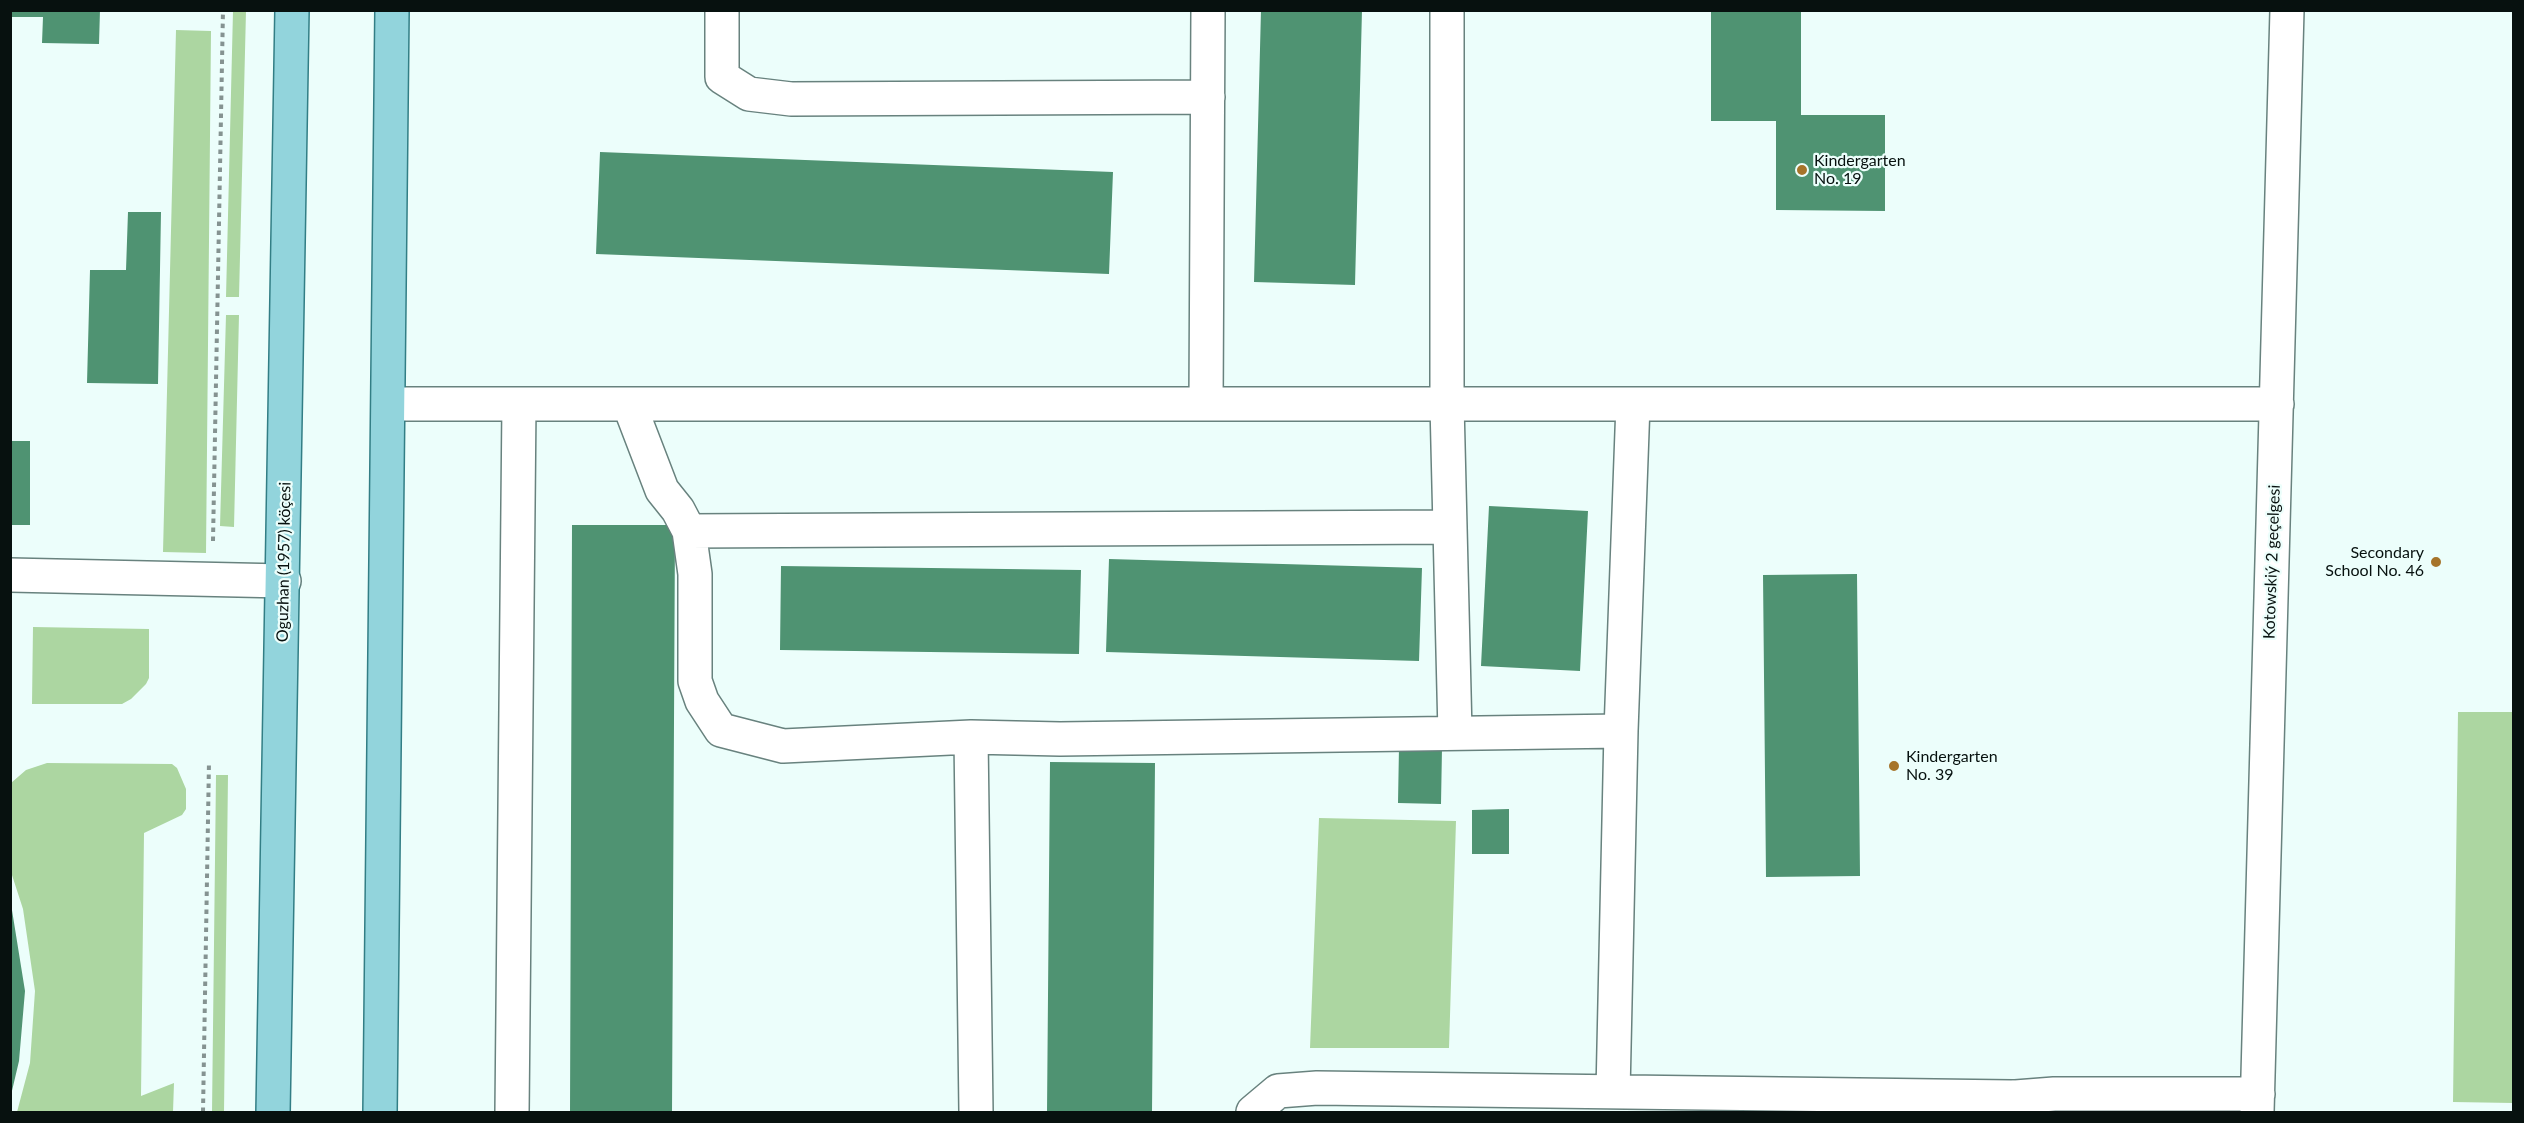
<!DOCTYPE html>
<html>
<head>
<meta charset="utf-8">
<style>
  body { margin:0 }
  #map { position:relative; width:2524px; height:1123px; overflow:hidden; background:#ecfefb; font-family:Lato,sans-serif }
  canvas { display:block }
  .frame { position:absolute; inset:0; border:12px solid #07110f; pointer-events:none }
</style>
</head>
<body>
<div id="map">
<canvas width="2524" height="1123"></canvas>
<div class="frame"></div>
</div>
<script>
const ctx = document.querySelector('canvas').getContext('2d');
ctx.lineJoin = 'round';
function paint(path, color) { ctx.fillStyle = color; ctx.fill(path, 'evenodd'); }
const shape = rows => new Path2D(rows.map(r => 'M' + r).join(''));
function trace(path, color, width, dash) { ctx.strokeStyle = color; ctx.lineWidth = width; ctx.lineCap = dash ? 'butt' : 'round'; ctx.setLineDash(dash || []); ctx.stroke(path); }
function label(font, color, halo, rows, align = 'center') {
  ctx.font = font + ' Lato,sans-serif'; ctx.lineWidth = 4.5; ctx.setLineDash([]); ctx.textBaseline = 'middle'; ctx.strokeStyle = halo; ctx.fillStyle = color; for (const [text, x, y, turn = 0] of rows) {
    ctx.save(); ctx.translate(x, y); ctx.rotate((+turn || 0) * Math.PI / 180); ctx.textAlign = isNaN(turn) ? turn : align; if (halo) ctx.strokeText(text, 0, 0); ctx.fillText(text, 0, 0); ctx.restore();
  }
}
paint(shape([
  [233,11,246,11,239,297,226,297],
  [176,30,211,31,206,553,163,552],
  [226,315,239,315,234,527,220,526],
  [33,627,149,629,149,678,146,684,131,699,122,704,32,704],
  [2458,712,2513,712,2513,1103,2453,1102],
  [47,763,172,764,177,768,186,789,186,809,182,815,144,833,141,1096,174,1083,173,1112,17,1112,30,1063,35,991,23,909,11,872,11,783,26,770],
  [216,775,228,775,224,1112,212,1112],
  [1319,818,1456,821,1449,1048,1310,1048]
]), '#acd6a1');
paint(shape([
  [10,10,100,10,99,44,42,43,43,17,10,17],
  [1261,10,1362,10,1355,285,1254,282],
  [1711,10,1801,10,1801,115,1885,115,1885,211,1776,210,1776,121,1711,121],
  [600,152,1113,172,1109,274,596,254],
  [128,212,161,212,158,384,87,383,90,270,126,270],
  [10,441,30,441,30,525,10,525],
  [1489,506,1588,511,1580,671,1481,666],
  [572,525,675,525,672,1112,570,1112],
  [1109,559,1422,568,1419,661,1106,652],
  [781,566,1081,570,1079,654,780,650],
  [1857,574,1860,876,1766,877,1763,575],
  [1399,747,1442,748,1441,804,1398,803],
  [1050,762,1155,763,1152,1112,1047,1112],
  [1509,809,1509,854,1472,854,1472,810],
  [11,904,25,991,19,1061,11,1095]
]), '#4f9372');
const minor = shape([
  [722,10,722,77,749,94,791,99,1208,97],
  [1447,10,1447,404,1455,733],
  [389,404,2277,404],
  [629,404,662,490,678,510,689,531,695,574,695,681,702,701,721,730,783,746,971,737],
  [1206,404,1208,10],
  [689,531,1450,527],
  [10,575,284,581],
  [1613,1092,1621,731,1633,404],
  [1990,1099,2054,1094,2258,1094],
  [512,1112,519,404],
  [976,1112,971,737,1060,739,1621,731],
  [1253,1112,1278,1091,1317,1088,2012,1097],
  [2257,1112,2287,10]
]);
const major = shape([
  [273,1112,292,10],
  [380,1112,392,10]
]);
trace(minor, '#68827e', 36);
trace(major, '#327e85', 36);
trace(shape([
  [213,541,223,10],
  [203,1112,209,761]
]), '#859391', 4, [4.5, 4.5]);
trace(minor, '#fff', 33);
trace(major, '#92d4dc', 33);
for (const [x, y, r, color] of [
  [1802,170,6,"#a6742a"],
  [2436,562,6,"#a6742a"],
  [1894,766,6,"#a6742a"]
]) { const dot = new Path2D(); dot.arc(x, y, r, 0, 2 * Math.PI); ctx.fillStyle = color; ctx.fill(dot); trace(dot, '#ecfefb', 2); }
label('16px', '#07110f', '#ecfefb', [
  ["Kindergarten",1814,161],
  ["No. 19",1814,179],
  ["Secondary",2424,553,"right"],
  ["School No. 46",2424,571,"right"],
  ["Kindergarten",1906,757],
  ["No. 39",1906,775]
], 'left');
label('16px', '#07110f', '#ecfefb', [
  ["Oguzhan (1957) köçesi",284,562,-89],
  ["Kotowskiý 2 geçelgesi",2272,562,-88]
]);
</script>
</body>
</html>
